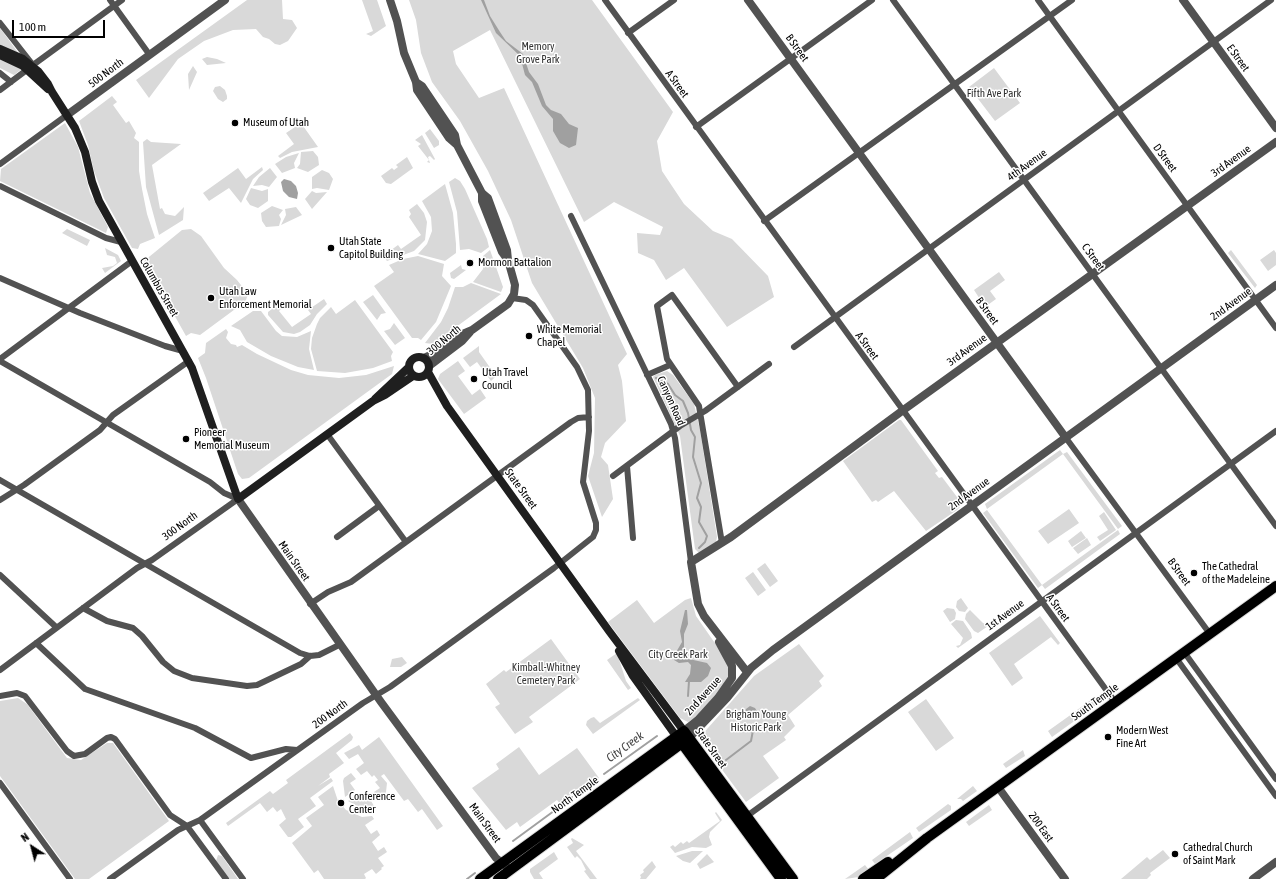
<!DOCTYPE html>
<html>
<head>
<meta charset="utf-8">
<style>
  body { margin:0 }
  #map { position:relative; width:1276px; height:879px; overflow:hidden; background:#fff; font-family:"Asap Condensed",sans-serif }
  canvas { display:block }
  .north { position:absolute; left:12px; top:827px; width:40px; height:40px; -webkit-text-stroke:3px #fff; paint-order:stroke; rotate:324deg; font-size:11px; font-weight:700; line-height:16px; text-align:center; color:#000 }
  .north::after { content:''; display:block; margin:auto; width:14px; height:18px; background:#000; clip-path:polygon(50% 0,100% 100%,50% 72%,0 100%) }
  .scale { position:absolute; left:12px; top:20px; width:93px; height:18px; box-sizing:border-box; border:2px solid #000; border-top:0; padding-left:5px; font-size:12px; line-height:14px; white-space:nowrap; color:#000; -webkit-text-stroke:3px #fff; paint-order:stroke }
</style>
</head>
<body>
<div id="map">
<canvas width="1276" height="879"></canvas>
<div class="north">N</div>
<div class="scale">100 m</div>
</div>
<script>
const ctx = document.querySelector('canvas').getContext('2d');
ctx.lineJoin = 'round';
function paint(path, color) { ctx.fillStyle = color; ctx.fill(path, 'evenodd'); }
const shape = rows => new Path2D(rows.map(r => 'M' + r).join(''));
function trace(path, color, width, dash) { ctx.strokeStyle = color; ctx.lineWidth = width; ctx.lineCap = dash ? 'butt' : 'round'; ctx.setLineDash(dash || []); ctx.stroke(path); }
function label(font, color, halo, rows, align = 'center') {
  ctx.font = font + ' "Asap Condensed",sans-serif'; ctx.lineWidth = 3; ctx.setLineDash([]); ctx.textBaseline = 'middle'; ctx.strokeStyle = halo; ctx.fillStyle = color; for (const [text, x, y, turn = 0] of rows) {
    ctx.save(); ctx.translate(x, y); ctx.rotate((+turn || 0) * Math.PI / 180); ctx.textAlign = isNaN(turn) ? turn : align; if (halo) ctx.strokeText(text, 0, 0); ctx.fillText(text, 0, 0); ctx.restore();
  }
}
paint(shape([
  [247,0,282,0,283,19,292,20,297,28,288,41,280,45,275,44,269,39,263,37,256,29,233,30,204,41,178,59,149,98,136,80],
  [362,0,377,0,386,26,371,36,366,34,373,31],
  [409,0,592,0,673,112,657,141,662,171,684,204,713,231,732,239,768,276,774,297,727,327,684,268,666,280,654,260,638,253,637,233,660,235,663,227,614,202,584,222,490,30,453,51,456,64,479,98,504,88,627,354,618,365,622,381,626,421,605,443,601,457,608,465,613,499,602,517,588,476,594,453,595,398,583,368,532,283,511,220,488,171,460,121,432,82,421,53,416,20],
  [0,28,27,65,14,75,0,68],
  [207,57,217,59,226,63,207,65,202,59],
  [193,66,197,72,189,90,188,74],
  [994,68,1020,103,995,121,969,87],
  [220,86,225,90,227,96,227,99,223,102,218,99,213,91,215,87],
  [112,96,117,102,113,105,126,123,129,121,136,133,134,138,139,142,139,171,142,189,147,214,155,238,140,244,138,249,132,248,104,198,94,171,88,145,79,121],
  [65,123,78,147,90,193,108,227,106,233,0,181,1,169],
  [301,123,318,147,292,152,280,158,278,156,294,144,286,133],
  [430,129,439,141,439,145,434,148,425,133],
  [422,135,435,159,434,160,430,156,428,157,430,163,427,162,429,160,418,146,421,144,415,140],
  [147,139,151,142,181,144,152,165,160,209,162,208,165,214,175,216,184,207,183,220,159,235,146,187,143,142],
  [313,151,318,157,319,165,308,172,297,168,300,164,301,152],
  [299,153,294,163,295,168,282,173,275,164,286,157],
  [407,157,413,168,391,184,386,183,381,176,392,168,394,170,398,167,396,165],
  [262,167,263,170,253,179,241,203,229,188,209,201,203,193,238,168,246,179],
  [270,168,277,177,269,187,262,185,253,186,259,177],
  [322,170,329,173,333,179,329,190,317,188,312,189,312,177],
  [455,178,460,181,465,189,487,239,489,247,481,253,469,249,460,250,457,212,449,182],
  [445,184,453,213,456,244,456,253,445,261,418,254,427,244,432,231,431,217,422,201],
  [251,188,262,191,268,189,268,201,258,208,250,205,246,199],
  [312,191,316,193,327,192,312,209,305,199],
  [417,204,424,213,427,222,425,240,414,251,387,261,383,256,398,245,401,249,421,235,409,217,411,214,409,210],
  [272,206,283,210,279,215,281,219,279,226,266,227,262,221,261,213],
  [296,207,302,215,281,225,286,215,285,209],
  [67,229,90,240,87,246,62,233],
  [191,229,201,236,224,268,237,280,248,294,246,300,242,304,200,335,191,333,186,336,144,261,182,230],
  [105,248,118,255,121,261,105,273,102,268,113,266,117,263,115,257,107,255],
  [490,250,503,287,501,292,473,282,483,269,483,256],
  [1231,250,1257,285,1255,288,1228,253],
  [1274,250,1276,253,1276,265,1268,271,1260,260],
  [418,256,444,264,442,276,451,286,436,322,421,340,418,338,412,338,374,286,394,272,389,265,403,259],
  [461,265,462,269,466,270,454,279,451,278,450,273],
  [999,272,1005,280,990,291,996,299,985,307,974,290],
  [471,283,501,294,433,344,425,343,441,322,448,308,455,287,463,287],
  [373,295,386,313,381,314,377,320,363,302],
  [324,299,327,304,317,314,310,325,300,332,294,334,283,332,268,315,268,312,280,303,283,307,279,311,292,327,311,314,308,310],
  [355,300,393,352,391,356,392,361,373,368,345,373,317,371,311,349,312,338,317,324,320,318,331,307,336,314],
  [253,311,261,311,276,331,282,336,297,337,311,331,309,349,314,370,298,367,271,356,247,342,240,330,231,326],
  [394,323,405,338,395,345,384,331,390,329],
  [226,329,228,332,226,338,231,344,236,345,237,347,242,345,257,354,291,370,308,375,339,378,366,375,394,366,392,374,249,478,242,479,238,474,206,378,198,358,205,353,206,343],
  [479,346,479,352,496,376,491,381,477,362,470,367,463,358],
  [458,361,465,371,458,376,472,395,480,389,486,398,464,414,438,379,440,374],
  [667,371,673,375,694,404,700,430,717,537,716,542,699,553,695,549,680,436,653,377,655,375],
  [899,420,901,420,938,471,935,473,939,478,942,477,960,501,957,503,957,505,960,507,957,510,926,531,894,491,878,502,876,500,872,502,843,461],
  [1060,450,1063,454,987,509,985,504],
  [1067,452,1122,526,1118,529,1063,454],
  [1069,509,1079,523,1048,544,1038,531],
  [987,510,1042,585,1118,530,1120,534,1045,589,1042,585,1038,588,983,513],
  [1104,512,1116,530,1100,541,1097,537,1108,530,1099,516],
  [1081,531,1086,538,1072,547,1068,541],
  [1087,538,1091,545,1078,554,1073,548],
  [765,563,778,581,770,587,757,569],
  [753,572,766,590,758,596,745,578],
  [691,598,696,616,719,649,730,669,727,683,695,718,688,722,680,718,608,622,637,600,654,623,685,600],
  [961,598,968,608,965,612,959,611,956,607,957,601],
  [947,608,954,609,956,613,955,619,950,622,943,611],
  [970,610,983,623,987,625,991,622,991,624,978,633,974,631,965,619,966,614],
  [1040,616,1060,643,1058,645,1051,637,1014,664,1023,678,1012,686,989,653],
  [956,620,963,621,971,633,972,638,958,648,956,646,960,645,963,638,951,624],
  [551,639,580,679,529,717,533,722,515,734,495,707,500,704,486,684,504,670,506,672],
  [799,644,824,676,819,681,822,686,788,715,795,726,784,737,786,740,763,756,779,778,746,802,703,744,700,737,754,676],
  [617,653,626,681,631,688,628,690,607,660],
  [402,657,407,663,401,667,390,667,392,659],
  [18,698,27,704,67,758,81,760,107,743,113,743,169,821,89,879,75,879,0,776,0,701],
  [638,698,640,700,593,734,586,725,587,721,591,718,594,717,600,723],
  [926,699,954,738,936,751,908,712],
  [1092,699,1096,705,1081,715,1077,710],
  [1076,711,1080,717,1052,737,1048,731],
  [350,733,353,737,352,740,336,753,344,763,329,774,330,777,318,786,331,778,333,781,310,798,316,806,298,819,304,827,291,837,288,837,279,825,286,819,281,809,277,812,273,807,267,812,260,803,228,826,226,823,270,791,273,794,288,783,286,780],
  [379,737,443,826,437,830,422,809,418,812,408,799,404,801,384,774,381,776,387,783,386,792,381,800,379,797,377,798,374,792,380,788,375,782,378,780,374,775,372,777,367,771,361,775,356,769,364,763,358,754,349,759,344,753,359,745,362,750],
  [519,747,539,775,577,748,599,778,577,794,574,790,569,793,571,796,560,804,557,800,520,827,517,822,506,830,472,788,499,769,496,764],
  [1023,750,1025,756,1006,768,1003,764],
  [351,773,356,779,350,783,355,790,345,797,343,781,344,778],
  [333,786,338,801,346,810,362,817,372,816,374,819,365,825,371,834,377,830,380,835,372,842,378,851,384,847,387,852,378,858,384,866,381,868,382,869,376,874,372,869,364,874,366,878,365,879,324,879,318,870,314,873,292,843,312,826,306,818,324,805,318,797],
  [973,786,977,791,963,801,961,799,957,799],
  [358,794,362,801,368,796,374,806,359,807,348,801],
  [948,804,951,806,951,810,919,832,916,828],
  [989,805,992,810,969,826,966,822],
  [716,812,722,820,710,832,709,837,712,845,706,848,692,847,675,853,670,847,673,845,675,847,681,842,683,844,687,841,689,843,720,821,715,813],
  [910,832,913,838,875,864,872,860],
  [572,838,584,845,576,851,597,879,590,879,584,871,586,870,581,860,577,856,575,858,567,847,573,843,571,839],
  [1163,850,1170,858,1150,873,1151,875,1147,879,1121,879,1147,857,1150,860],
  [692,851,703,851,690,863,683,861,676,856],
  [554,852,558,859,539,873,543,879,534,879,530,872,530,869],
  [707,854,714,862,700,869,697,864],
  [218,855,222,856,238,879,229,879,216,861],
  [652,861,656,867,646,879,640,879,641,877,640,875,644,872,643,870],
  [865,865,869,870,859,877,845,879]
]), '#d9d9d9');
paint(shape([
  [481,0,484,0,490,16,500,32,506,41,523,54,529,72,538,84,546,105,551,110,561,114,569,124,578,128,576,145,569,148,560,143,553,131,553,119,542,106,532,82,525,75,520,56,496,33],
  [284,179,291,181,296,186,298,193,297,199,289,197,283,191,281,182],
  [685,610,687,610,688,624,684,634,684,653,689,659,707,663,711,668,708,676,701,682,685,682,690,674,691,665,688,662,679,663,674,660,675,654,682,642,680,631],
  [750,706,755,708,758,713,758,719,744,715,746,709]
]), '#a0a0a0');
trace(shape([
  [656,378,668,384,675,395,683,401,688,413,691,430,695,437,693,457,701,483,697,498,701,507,699,522,707,536,705,542,699,548],
  [688,696,689,681],
  [726,760,751,741,754,725],
  [604,774,657,736],
  [577,794,592,782],
  [562,805,572,797],
  [513,841,558,808],
  [467,879,475,873]
]), '#a0a0a0', 2);
const primary = shape([
  [678,738,781,879],
  [480,879,684,731,793,879],
  [498,879,689,738],
  [863,879,888,862],
  [876,879,927,838,1276,586]
]);
trace(primary, '#dbdbdb', 12);
trace(shape([
  [110,0,149,54],
  [605,0,1115,702],
  [893,0,1276,526],
  [1038,0,1276,328],
  [0,23,33,65,122,0],
  [628,33,674,0],
  [0,73,11,82],
  [0,90,28,69],
  [696,127,872,0],
  [0,164,67,115],
  [0,186,106,238,121,242],
  [571,216,671,424,675,438,691,562],
  [764,221,1072,0],
  [0,278,80,313,165,346,183,351],
  [794,347,1271,0],
  [0,359,132,261],
  [0,361,210,482,224,493,238,499],
  [647,375,670,365],
  [327,434,406,542],
  [1066,438,1210,634],
  [627,466,633,538],
  [613,476,680,426,705,411,769,364],
  [0,480,300,653,310,656,319,655,339,645],
  [0,500,24,485,100,430,113,415,189,361],
  [337,537,379,506],
  [722,543,699,406,667,359,657,306,672,295,738,387],
  [0,575,56,627],
  [310,604,328,592,351,582,571,422,578,418,589,417],
  [83,608,107,621,133,628,142,636,163,662,174,671,192,678,247,686,257,685,301,664,310,656],
  [36,643,85,689,195,728,251,758,286,749,297,750],
  [1184,652,1276,779],
  [1176,658,1276,796],
  [0,670,137,568,152,560,238,499],
  [0,696,17,693,25,696,67,751,74,756,85,754,107,738,111,737,115,739,170,815,187,826,226,879],
  [0,783,70,879],
  [747,816,1276,431],
  [200,820,243,879],
  [110,879,178,830,200,820,363,703,390,687,554,568,593,537,596,530,596,523,583,482,589,431,588,390,577,367,533,305,526,300,512,298]
]), '#525252', 6);
trace(shape([
  [390,0,397,21,404,53,416,82,417,90,449,138,457,145],
  [748,0,1066,438],
  [1183,0,1276,128],
  [416,82,422,86,455,135,457,145,482,193,488,198,507,250,508,260,515,285,514,294,508,304,472,330,458,336,435,353,424,358],
  [67,115,225,0],
  [482,193,482,201,502,252,507,259],
  [429,366,462,341,470,332],
  [238,499,381,702,496,858,506,866],
  [747,672,704,616,698,604,691,562,731,537,902,411,1276,142],
  [684,731,698,720,718,698,732,678,732,666,719,642],
  [689,738,727,698,751,668,773,650,1276,285],
  [998,787,1065,879],
  [1253,879,1276,862]
]), '#525252', 8);
trace(shape([
  [0,49,23,59,38,71,48,84,52,92,75,128,85,152,92,182,99,201,192,368,238,499,373,401,385,395,413,376],
  [0,55,23,66,48,89],
  '409 367a10 10 0 1 1 20 0a10 10 0 1 1-20 0Z',
  [428,372,447,406,609,631,684,731],
  [375,399,408,368],
  [619,651,633,676,676,736]
]), '#1f1f1f', 8);
trace(primary, '#000', 10);
for (const [x, y, r, color] of [
  [235,123,4,"#000"],
  [331,248,4,"#000"],
  [470,263,4,"#000"],
  [211,298,4,"#000"],
  [529,336,4,"#000"],
  [474,379,4,"#000"],
  [186,439,4,"#000"],
  [1194,573,4,"#000"],
  [1108,737,4,"#000"],
  [341,803,4,"#000"],
  [1175,854,4,"#000"]
]) { const dot = new Path2D(); dot.arc(x, y, r, 0, 2 * Math.PI); ctx.fillStyle = color; ctx.fill(dot); trace(dot, '#fff', 1.5); }
label('11px', '#303030', '#fff', [
  ["Memory",538,47],
  ["Grove Park",538,60],
  ["Fifth Ave Park",994,94],
  ["City Creek Park",678,655],
  ["Kimball-Whitney",546,668],
  ["Cemetery Park",546,681],
  ["Brigham Young",756,715],
  ["Historic Park",756,728]
]);
label('11px', '#000', '#fff', [
  ["B Street",797,48,54],
  ["E Street",1238,58,54],
  ["500 North",106,73,-37],
  ["A Street",677,84,54],
  ["D Street",1165,158,54],
  ["3rd Avenue",1231,161,-36],
  ["4th Avenue",1027,165,-36],
  ["C Street",1093,257,54],
  ["Columbus Street",159,287,60],
  ["2nd Avenue",1231,304,-36],
  ["B Street",987,311,54],
  ["300 North",444,340,-40],
  ["A Street",867,346,54],
  ["3rd Avenue",967,350,-36],
  ["Canyon Road",671,401,66],
  ["State Street",521,489,54],
  ["2nd Avenue",969,494,-36],
  ["300 North",180,526,-36],
  ["Main Street",294,561,55],
  ["B Street",1179,572,54],
  ["A Street",1058,608,54],
  ["1st Avenue",1005,615,-36],
  ["2nd Avenue",703,696,-48],
  ["South Temple",1095,702,-36],
  ["200 North",330,714,-36],
  ["State Street",711,748,55],
  ["North Temple",575,795,-36],
  ["Main Street",485,823,54],
  ["200 East",1041,827,54]
]);
label('11px', '#000', '#fff', [
  ["Museum of Utah",243,123],
  ["Utah State",339,242],
  ["Capitol Building",339,255],
  ["Mormon Battalion",478,263],
  ["Utah Law",219,292],
  ["Enforcement Memorial",219,305],
  ["White Memorial",537,330],
  ["Chapel",537,343],
  ["Utah Travel",482,373],
  ["Council",482,386],
  ["Pioneer",194,433],
  ["Memorial Museum",194,446],
  ["The Cathedral",1202,567],
  ["of the Madeleine",1202,580],
  ["Modern West",1116,731],
  ["Fine Art",1116,744],
  ["Conference",349,797],
  ["Center",349,810],
  ["Cathedral Church",1183,848],
  ["of Saint Mark",1183,861]
], 'left');
label('italic 12px', '#414141', '#fff', [
  ["City Creek",625,747,-36]
]);
</script>
</body>
</html>
